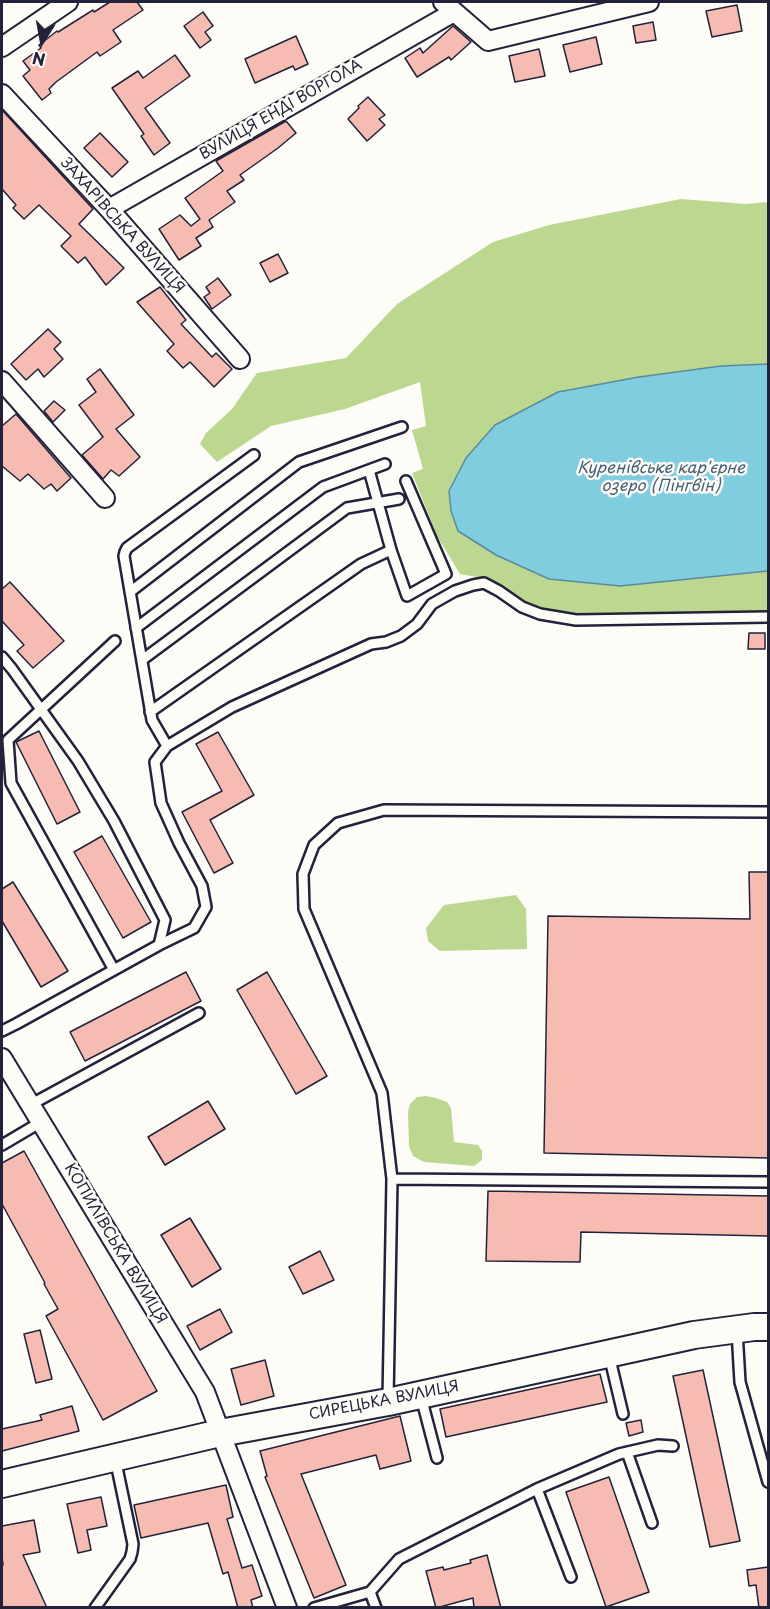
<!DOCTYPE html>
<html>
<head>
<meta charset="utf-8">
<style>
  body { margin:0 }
  #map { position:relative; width:770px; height:1609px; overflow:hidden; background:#fdfcf7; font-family:"Playpen Sans",sans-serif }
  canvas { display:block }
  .frame { position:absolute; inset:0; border:3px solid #22223b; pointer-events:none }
  .north { position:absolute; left:12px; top:12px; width:60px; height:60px; -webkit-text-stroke:4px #fdfcf7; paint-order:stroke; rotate:191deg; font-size:16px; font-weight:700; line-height:24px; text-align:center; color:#22223b }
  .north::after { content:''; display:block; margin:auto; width:21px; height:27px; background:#22223b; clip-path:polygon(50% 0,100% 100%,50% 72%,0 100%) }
</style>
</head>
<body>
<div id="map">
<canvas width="770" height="1609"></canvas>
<div class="frame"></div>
<div class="north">N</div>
</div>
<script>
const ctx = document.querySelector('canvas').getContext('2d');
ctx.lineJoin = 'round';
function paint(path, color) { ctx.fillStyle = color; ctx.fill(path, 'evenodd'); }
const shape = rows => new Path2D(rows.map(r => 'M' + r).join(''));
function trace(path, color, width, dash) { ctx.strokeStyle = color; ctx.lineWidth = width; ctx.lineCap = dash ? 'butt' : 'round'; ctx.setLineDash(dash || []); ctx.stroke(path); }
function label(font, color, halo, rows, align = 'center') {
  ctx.font = font + ' "Playpen Sans",sans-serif'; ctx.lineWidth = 5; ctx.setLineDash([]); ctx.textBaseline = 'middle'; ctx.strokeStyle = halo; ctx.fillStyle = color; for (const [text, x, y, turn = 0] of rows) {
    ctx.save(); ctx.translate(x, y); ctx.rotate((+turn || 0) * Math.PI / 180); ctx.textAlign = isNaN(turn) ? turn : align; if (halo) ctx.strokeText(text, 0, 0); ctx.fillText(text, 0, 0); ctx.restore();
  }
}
paint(shape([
  [681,199,746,204,768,202,768,615,576,616,536,610,483,578,460,574,437,536,412,473,423,469,412,430,426,426,420,382,345,409,271,426,217,462,200,444,206,433,232,409,257,373,346,358,397,304,493,242,549,225],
  [516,895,526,909,527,949,440,951,428,941,426,928,444,905],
  [426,1096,436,1098,447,1102,451,1108,454,1142,478,1145,482,1151,482,1160,474,1166,424,1162,413,1156,409,1146,408,1112,410,1104,417,1097]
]), '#bcd890');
const water = shape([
  [768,364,768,571,620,586,549,579,496,555,458,531,451,511,449,491,466,458,495,425,558,392,639,377,721,366,768,364]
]);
paint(water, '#81cde0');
trace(water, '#5b899e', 1.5);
const building = shape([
  [110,2,137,2,143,10,113,30,121,42,100,56,97,52,56,82,49,89,51,93,42,100,23,76,30,70,23,61,41,48,39,45,57,31,58,32,93,10,94,12,110,2],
  [737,5,742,31,712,37,706,11,737,5],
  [203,12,213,26,205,32,211,40,200,48,184,26,203,12],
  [653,22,656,40,636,43,633,26,653,22],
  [453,26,471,42,451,60,449,57,417,77,405,58,420,48,423,53,453,26],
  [296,36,308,64,295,70,293,66,255,83,245,59,296,36],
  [596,37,602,64,570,72,563,45,596,37],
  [539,49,545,76,515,82,509,56,539,49],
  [175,55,190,76,145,108,170,143,154,155,141,136,144,134,112,88,138,71,143,78,175,55],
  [368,97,385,115,379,119,385,125,367,141,348,119,359,108,358,106,368,97],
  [2,110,93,209,79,224,124,268,106,285,85,257,78,263,61,246,71,236,39,205,24,219,13,208,16,205,2,189,2,110],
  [286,121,296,133,278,148,240,175,244,180,227,191,235,202,209,220,213,227,196,238,201,246,179,260,159,229,180,215,191,226,200,219,185,198,223,171,216,161,286,121],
  [100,133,128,162,112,177,84,148,100,133],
  [278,254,288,273,270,282,260,263,278,254],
  [218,278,231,295,212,309,204,297,210,293,206,287,218,278],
  [160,287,186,320,181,324,212,357,216,353,232,369,214,387,190,362,183,368,167,351,174,344,137,302,160,287],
  [48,329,61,342,54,349,63,359,44,377,38,369,26,380,11,364,48,329],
  [100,369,134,415,116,429,140,457,119,476,111,470,103,479,82,455,103,437,79,405,96,392,87,379,100,369],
  [54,401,65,410,53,422,44,411,54,401],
  [16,414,71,478,57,491,51,484,44,489,28,474,20,481,2,466,2,426,16,414],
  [10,582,64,641,33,668,17,651,24,645,2,621,2,589,10,582],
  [749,633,765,633,765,649,748,649,749,633],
  [39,731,80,812,57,824,16,742,39,731],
  [218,732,254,795,210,820,233,863,214,873,182,812,222,791,196,744,218,732],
  [102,836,151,922,123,938,74,852,102,836],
  [749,872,768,872,768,1158,544,1153,548,916,750,919,749,872],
  [13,882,68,971,41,987,2,921,2,889,13,882],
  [186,972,201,1001,85,1061,70,1032,186,972],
  [267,972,327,1076,296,1094,237,990,267,972],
  [208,1101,225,1129,165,1165,148,1137,208,1101],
  [24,1151,157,1391,103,1420,46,1316,58,1309,44,1284,45,1283,2,1204,2,1163,24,1151],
  [488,1191,768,1196,768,1236,581,1232,580,1262,486,1261,488,1191],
  [190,1218,221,1269,192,1287,161,1235,190,1218],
  [320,1251,334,1280,303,1294,289,1267,320,1251],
  [220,1309,232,1332,200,1350,187,1326,220,1309],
  [40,1330,52,1379,36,1383,24,1334,40,1330],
  [265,1360,274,1396,241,1405,231,1369,265,1360],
  [703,1370,740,1541,710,1547,673,1376,703,1370],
  [600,1374,607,1402,446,1437,440,1409,600,1374],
  [72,1406,79,1431,2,1451,2,1429,42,1420,40,1415,72,1406],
  [400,1416,411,1461,380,1469,376,1455,301,1474,346,1585,314,1598,265,1477,267,1476,260,1451,400,1416],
  [641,1420,643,1432,629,1436,626,1423,641,1420],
  [609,1477,649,1592,606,1607,566,1492,609,1477],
  [226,1485,233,1517,227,1519,242,1568,252,1565,262,1596,251,1600,253,1608,238,1608,228,1572,223,1574,208,1523,141,1538,134,1505,226,1485],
  [101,1497,107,1526,87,1530,91,1550,78,1553,67,1504,101,1497],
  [34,1520,40,1552,23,1555,47,1608,2,1608,2,1566,3,1565,2,1556,2,1526,34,1520],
  [487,1555,501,1608,474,1608,473,1598,436,1608,426,1571,443,1567,444,1570,471,1563,470,1560,487,1555],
  [768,1567,768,1608,759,1608,756,1585,749,1586,747,1570,768,1567]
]);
paint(building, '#f7bcb1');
trace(building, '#22223b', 1.5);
const lane = shape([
  [369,470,391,550,407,596,446,574,406,481],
  [130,592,299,462,402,427],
  [136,628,323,487,385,464],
  [2,657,12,669,78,761,114,821,165,920,159,945],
  [142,660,347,508,399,499],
  [150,712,361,564,391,550],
  [167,746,152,720,124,556,125,552,127,548,254,455],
  [114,970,11,783,8,740,115,641],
  [2,1031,16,1024,159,945,194,928,206,907,202,886,179,843,161,803,155,762,167,746,232,707,371,644,386,642,401,636,417,624,432,604,455,591,473,585,484,583,499,591,522,607,540,614,576,620,768,617],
  [30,1105,199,1013],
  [2,1145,41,1122],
  [392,1179,768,1182],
  [737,1331,740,1382,768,1482],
  [609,1355,623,1414],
  [421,1397,437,1458],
  [388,1400,392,1179,382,1093,304,909,303,874,314,845,338,823,384,810,768,812],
  [627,1452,652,1523],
  [537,1489,571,1577],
  [370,1592,376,1608],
  [95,1608,130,1559,132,1552,133,1544,115,1458],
  [314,1608,370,1592,399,1559,537,1489,619,1454,658,1445,673,1446]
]);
const street = shape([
  [443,2,488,41,649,2],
  [2,47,68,2],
  [2,94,109,209,240,359],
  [109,209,454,12],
  [2,381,105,498],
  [2,1058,205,1392,287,1608]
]);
const secondary = shape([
  [2,1484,220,1433,388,1402,694,1335,754,1327,768,1327]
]);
trace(lane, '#22223b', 14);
trace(street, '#22223b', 22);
trace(secondary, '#22223b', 30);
trace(lane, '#fdfcf7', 9);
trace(street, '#fdfcf7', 18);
trace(secondary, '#fdfcf7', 26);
label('15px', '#22223b', '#fdfcf7', [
  ["ВУЛИЦЯ ЕНДІ ВОРГОЛА",281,110,-30],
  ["ЗАХАРІВСЬКА ВУЛИЦЯ",122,226,48],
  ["КОПИЛІВСЬКА ВУЛИЦЯ",115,1244,59],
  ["СИРЕЦЬКА ВУЛИЦЯ",384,1401,-11]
]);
label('italic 16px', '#435e75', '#fdfcf7', [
  ["Куренівське кар'єрне",661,469],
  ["озеро (Пінгвін)",661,487]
]);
</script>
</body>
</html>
